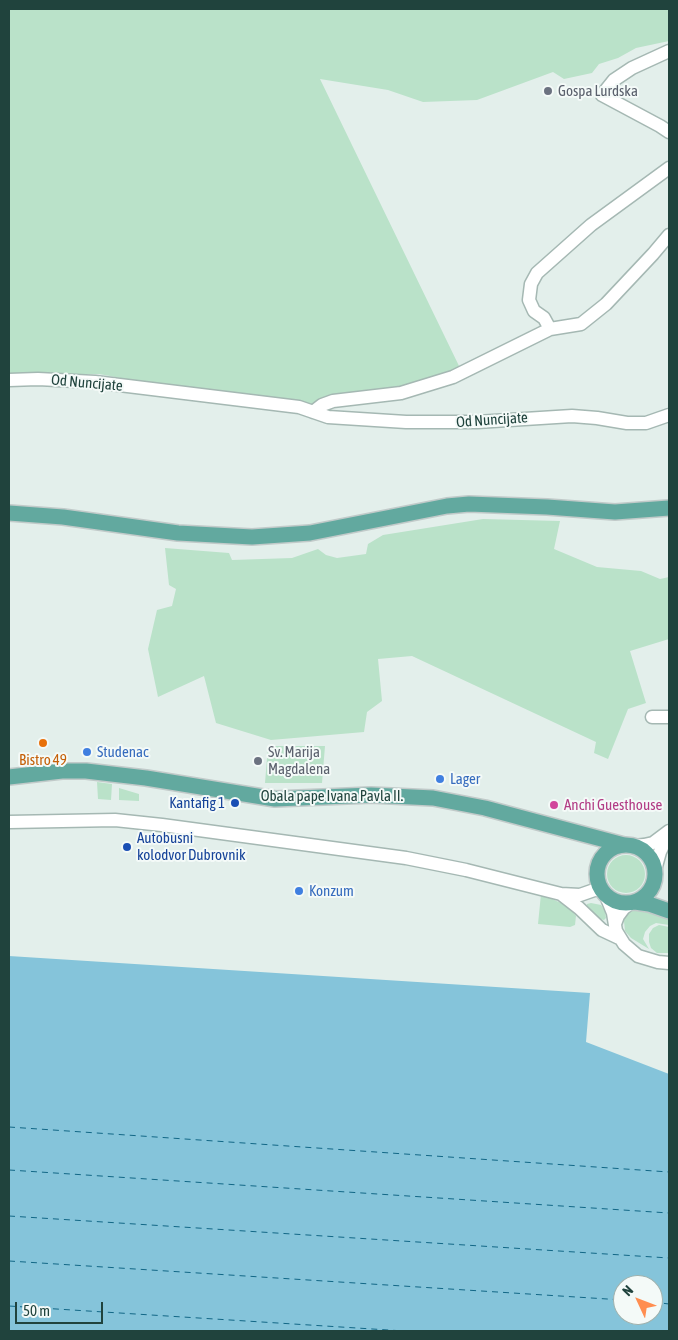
<!DOCTYPE html>
<html>
<head>
<meta charset="utf-8">
<style>
  body { margin:0 }
  #map { position:relative; width:678px; height:1340px; overflow:hidden; background:#e3efeb; font-family:"Asap Condensed",sans-serif }
  canvas { display:block }
  .frame { position:absolute; inset:0; border:10px solid #20433d; pointer-events:none }
  .north { position:absolute; left:613px; top:1275px; width:50px; height:50px; box-sizing:border-box; background:#f4faf8; border:1px solid #9fb1ad; border-radius:50%; rotate:313deg; font-size:14px; font-weight:700; line-height:20px; text-align:center; color:#20433d }
  .north::after { content:''; display:block; margin:auto; width:18px; height:22px; background:#ff8e51; clip-path:polygon(50% 0,100% 100%,50% 72%,0 100%) }
  .scale { position:absolute; left:15px; top:1302px; width:88px; height:22px; box-sizing:border-box; border:2px solid #20433d; border-top:0; padding-left:6px; font-size:15px; line-height:18px; white-space:nowrap; color:#20433d; -webkit-text-stroke:4px #f4faf8; paint-order:stroke }
</style>
</head>
<body>
<div id="map">
<canvas width="678" height="1340"></canvas>
<div class="frame"></div>
<div class="north">N</div>
<div class="scale">50 m</div>
</div>
<script>
const ctx = document.querySelector('canvas').getContext('2d');
ctx.lineJoin = 'round';
function paint(path, color) { ctx.fillStyle = color; ctx.fill(path, 'evenodd'); }
const shape = rows => new Path2D(rows.map(r => 'M' + r).join(''));
function trace(path, color, width, dash) { ctx.strokeStyle = color; ctx.lineWidth = width; ctx.lineCap = dash ? 'butt' : 'round'; ctx.setLineDash(dash || []); ctx.stroke(path); }
function label(font, color, halo, rows, align = 'center') {
  ctx.font = font + ' "Asap Condensed",sans-serif'; ctx.lineWidth = 4; ctx.setLineDash([]); ctx.textBaseline = 'middle'; ctx.strokeStyle = halo; ctx.fillStyle = color; for (const [text, x, y, turn = 0] of rows) {
    ctx.save(); ctx.translate(x, y); ctx.rotate((+turn || 0) * Math.PI / 180); ctx.textAlign = isNaN(turn) ? turn : align; if (halo) ctx.strokeText(text, 0, 0); ctx.fillText(text, 0, 0); ctx.restore();
  }
}
paint(shape([
  [9,9,669,9,669,41,636,48,618,58,599,64,592,73,564,79,553,72,477,100,423,102,388,90,320,79,460,368,425,381,394,389,306,405,170,387,99,374,9,375],
  [483,519,560,521,554,549,597,567,641,571,660,579,669,577,669,639,630,651,646,703,628,709,608,759,594,753,596,742,412,656,378,659,382,701,367,712,364,732,271,740,216,723,204,676,158,697,148,649,157,610,172,606,176,589,169,585,165,548,229,553,232,560,292,558,318,549,326,555,337,558,366,554,368,544,383,535],
  [268,746,325,746,322,783,265,783],
  [97,782,112,784,111,800,98,799],
  [119,788,139,794,139,801,119,800],
  '607 874a19 19 0 1 1 38 0a19 19 0 1 1-38 0Z',
  [541,894,561,903,573,912,576,916,575,925,570,927,538,924],
  [591,903,601,905,605,911,606,918,604,920,600,919,587,909,587,904],
  [636,906,646,908,669,918,669,925,656,923,650,926,645,932,643,939,649,949,631,938,625,931,624,921,625,915],
  [659,925,669,927,669,953,657,953,651,948,649,942,649,934,653,928]
]), '#bae2c9');
paint(shape([
  [9,956,590,993,586,1042,669,1074,669,1331,9,1331],
  [623,1285,653,1285,653,1315,623,1315]
]), '#85c4da');
trace(shape([
  [9,1127,669,1172],
  [9,1170,669,1213],
  [9,1216,669,1258],
  [9,1261,623,1300],
  [653,1302,669,1304],
  [9,1306,404,1331]
]), '#126786', 1, [6, 5]);
const minor = shape([
  [669,51,632,68,614,80,602,95,660,126,669,132],
  [550,329,544,318,534,311,529,300,531,284,537,273,591,225,669,168],
  [9,380,38,379,95,382,299,407,328,417,406,422,477,422,572,416,597,418,627,423,646,423,669,415],
  [313,412,322,405,333,401,401,393,453,377,550,329,581,324,606,304,653,254,669,235],
  [652,717,669,717],
  [9,822,115,820,162,825,406,858,466,870,561,894,580,895,600,888],
  [633,846,644,845,653,843,669,831],
  [655,870,660,852,669,833],
  [561,894,579,908,602,930,619,938],
  [606,896,613,913,616,931,624,944,638,956,658,962,669,963],
  [615,924,618,916,624,908,631,903]
]);
const major = shape([
  [9,513,63,517,178,533,252,537,310,533,447,506,469,504,547,507,615,512,669,508],
  [9,777,62,771,86,771,146,778,275,799,371,795,433,798,485,808,624,845],
  '597 874a29 29 0 1 1 58 0a29 29 0 1 1-58 0Z',
  [635,902,649,904,669,911]
]);
trace(minor, '#a5b8b3', 15);
trace(major, '#c1cac9', 18);
trace(minor, '#fff', 12);
trace(major, '#62a99f', 15);
for (const [x, y, r, color] of [
  [548,91,5,"#6b7280"],
  [43,743,5,"#e8710a"],
  [87,752,5,"#3f7fe0"],
  [258,761,5,"#6b7280"],
  [440,779,5,"#3f7fe0"],
  [235,803,5,"#1a4fb4"],
  [554,805,5,"#d1479c"],
  [127,847,5,"#1a4fb4"],
  [299,891,5,"#3f7fe0"]
]) { const dot = new Path2D(); dot.arc(x, y, r, 0, 2 * Math.PI); ctx.fillStyle = color; ctx.fill(dot); trace(dot, '#f4faf8', 2); }
label('15px', '#5b616d', '#f4faf8', [
  ["Gospa Lurdska",558,91],
  ["Sv. Marija",268,752],
  ["Magdalena",268,769]
], 'left');
label('15px', '#20433d', '#f4faf8', [
  ["Od Nuncijate",87,383,5],
  ["Od Nuncijate",492,420,-4],
  ["Obala pape Ivana Pavla II.",332,796]
]);
label('15px', '#366cbe', '#f4faf8', [
  ["Studenac",97,752],
  ["Lager",450,779],
  ["Konzum",309,891]
], 'left');
label('15px', '#c56008', '#f4faf8', [
  ["Bistro 49",43,760]
]);
label('15px', '#164399', '#f4faf8', [
  ["Kantafig 1",225,803],
  ["Autobusni",137,838,"left"],
  ["kolodvor Dubrovnik",137,855,"left"]
], 'right');
label('15px', '#b23c85', '#f4faf8', [
  ["Anchi Guesthouse",564,805]
], 'left');
</script>
</body>
</html>
